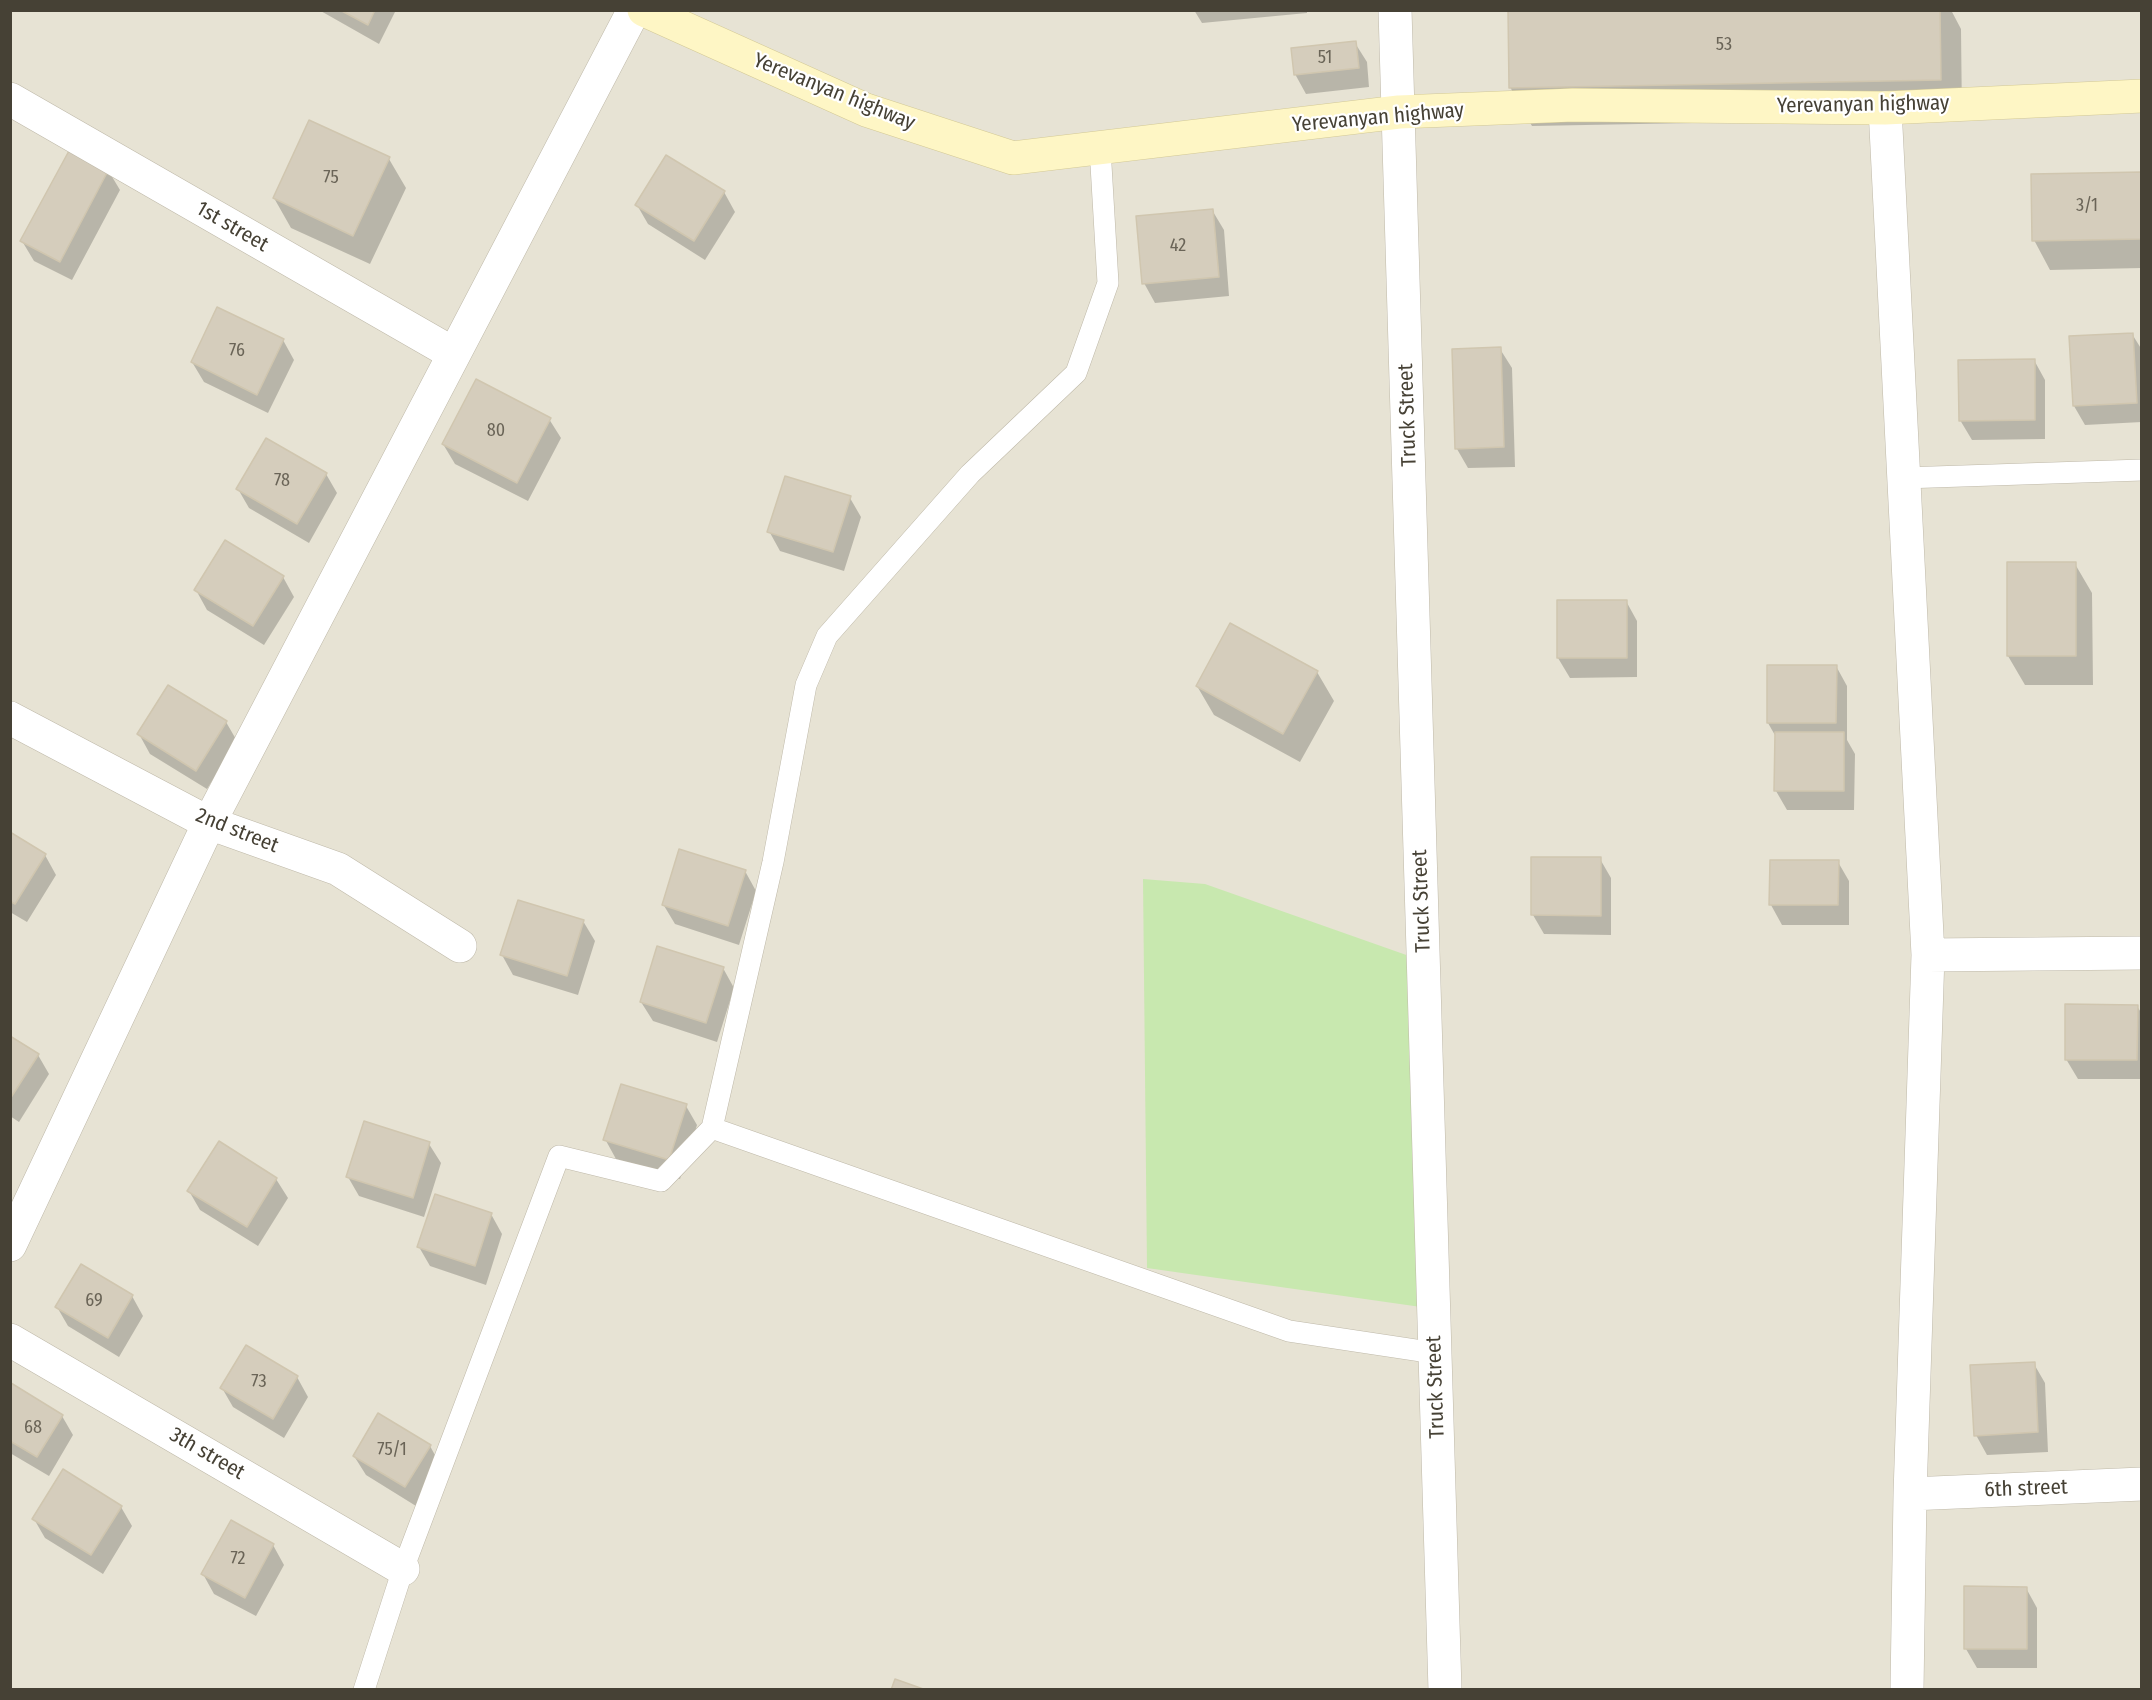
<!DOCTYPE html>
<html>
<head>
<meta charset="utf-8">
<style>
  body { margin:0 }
  #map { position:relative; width:2152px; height:1700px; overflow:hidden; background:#f3f1e6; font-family:"Fira Sans Condensed",sans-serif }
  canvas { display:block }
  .frame { position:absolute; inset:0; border:12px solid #464135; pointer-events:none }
</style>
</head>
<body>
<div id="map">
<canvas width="2152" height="1700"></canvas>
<div class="frame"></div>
</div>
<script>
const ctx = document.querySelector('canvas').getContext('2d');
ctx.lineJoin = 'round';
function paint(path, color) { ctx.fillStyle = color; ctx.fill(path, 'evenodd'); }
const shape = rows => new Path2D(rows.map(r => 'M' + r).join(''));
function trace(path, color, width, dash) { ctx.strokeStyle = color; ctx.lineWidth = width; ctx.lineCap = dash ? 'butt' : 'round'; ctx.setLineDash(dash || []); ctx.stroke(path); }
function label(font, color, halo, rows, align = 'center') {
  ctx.font = font + ' "Fira Sans Condensed",sans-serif'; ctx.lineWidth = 4.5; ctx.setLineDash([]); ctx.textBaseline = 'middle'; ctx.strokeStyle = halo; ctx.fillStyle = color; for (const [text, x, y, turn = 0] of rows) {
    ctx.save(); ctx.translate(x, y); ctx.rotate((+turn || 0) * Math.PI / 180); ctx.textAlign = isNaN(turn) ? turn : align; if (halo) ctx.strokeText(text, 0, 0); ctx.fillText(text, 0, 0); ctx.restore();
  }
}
paint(shape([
  [11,11,2141,11,2141,1689,11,1689]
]), '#e7e3d4');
paint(shape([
  [1143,879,1205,884,1412,957,1421,1307,1147,1268]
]), '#c8e8af');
paint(shape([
  [319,10,396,10,379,44],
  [1194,10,1307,10,1307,13,1202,23],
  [1509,10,1951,10,1961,29,1962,118,1532,126,1510,87],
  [1355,43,1367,62,1369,87,1306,94,1295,74],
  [389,159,406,188,370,264,291,228,274,198],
  [108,170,120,190,72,280,34,261,22,241],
  [2142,173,2142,268,2050,270,2034,240],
  [724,192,735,212,705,260,648,224,637,205],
  [1212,210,1224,230,1229,296,1155,303,1144,283],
  [2132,334,2142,350,2142,422,2085,425,2074,406],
  [283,340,294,360,268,413,204,382,192,362],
  [1500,349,1512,368,1515,467,1468,468,1457,449],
  [2034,360,2045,380,2045,439,1972,440,1960,420],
  [549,419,561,438,528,501,455,464,443,444],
  [326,474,337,493,309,543,249,508,238,489],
  [850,498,861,517,844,571,780,551,769,531],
  [2075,564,2092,593,2093,685,2025,685,2008,656],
  [283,577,294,597,264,645,207,610,196,590],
  [1626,601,1637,621,1637,677,1570,678,1558,658],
  [1836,666,1847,686,1847,740,1855,754,1854,810,1787,810,1776,791,1776,737,1768,723],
  [1317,672,1334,701,1300,762,1214,715,1197,686],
  [226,722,237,741,207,789,150,754,139,734],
  [10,834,45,855,56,875,27,922,10,912],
  [1600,859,1611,878,1611,935,1544,934,1533,915],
  [1838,862,1849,881,1849,925,1782,925,1771,905],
  [745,871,756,891,739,945,675,924,663,904],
  [583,921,595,941,578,995,513,975,502,955],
  [723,968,734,988,717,1042,653,1021,641,1002],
  [2137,1006,2142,1014,2142,1079,2078,1079,2066,1059],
  [10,1038,38,1055,49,1074,19,1122,10,1116],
  [686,1106,697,1125,680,1179,616,1159,605,1139],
  [429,1144,441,1163,424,1217,359,1196,348,1177],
  [276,1179,288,1198,258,1246,200,1210,189,1191],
  [491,1214,502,1234,486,1285,430,1266,419,1247],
  [132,1296,143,1316,119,1357,68,1326,57,1307],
  [2034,1364,2045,1383,2048,1452,1987,1455,1976,1435],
  [297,1377,308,1397,284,1438,233,1407,222,1388],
  [11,1385,62,1416,73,1435,49,1476,10,1453],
  [430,1446,441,1466,416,1506,366,1475,354,1456],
  [121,1507,132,1526,103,1574,45,1538,34,1519],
  [273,1545,284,1565,256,1616,214,1594,203,1574],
  [2026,1588,2037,1608,2037,1668,1977,1668,1966,1649]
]), '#0003');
const building = shape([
  [340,10,375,10,368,25,340,10],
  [1508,10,1940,10,1941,80,1509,88,1508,10],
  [1356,41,1359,68,1294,75,1291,48,1356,41],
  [309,120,390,157,353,236,273,198,309,120],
  [70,149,109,169,60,262,20,241,70,149],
  [666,155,725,191,694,241,635,205,666,155],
  [2142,172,2142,239,2032,241,2031,174,2142,172],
  [1213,209,1219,277,1142,284,1136,216,1213,209],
  [217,307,284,339,257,395,191,362,217,307],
  [2133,333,2137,403,2073,406,2069,336,2133,333],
  [1501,347,1504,447,1455,449,1452,349,1501,347],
  [2035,359,2035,420,1959,421,1958,360,2035,359],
  [476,379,551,418,517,483,442,444,476,379],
  [266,438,327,473,297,524,236,489,266,438],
  [785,476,851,496,833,552,767,532,785,476],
  [225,540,284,576,253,626,194,590,225,540],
  [2007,562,2076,562,2076,656,2007,656,2007,562],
  [1557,600,1627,600,1627,658,1557,658,1557,600],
  [1230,623,1318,671,1283,734,1196,686,1230,623],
  [1767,665,1837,665,1836,723,1767,723,1767,665],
  [168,685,227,721,196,771,137,734,168,685],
  [1775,732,1844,732,1844,791,1774,791,1775,732],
  [10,832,46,854,15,904,10,901,10,832],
  [679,849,746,870,728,926,662,905,679,849],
  [1531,857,1601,857,1601,916,1531,915,1531,857],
  [1770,860,1839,860,1838,905,1769,905,1770,860],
  [518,900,584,920,567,976,500,955,518,900],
  [657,946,724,967,706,1023,640,1002,657,946],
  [2065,1004,2138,1005,2137,1060,2065,1060,2065,1004],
  [10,1036,39,1054,10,1099,10,1036],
  [621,1084,687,1104,669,1160,603,1140,621,1084],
  [364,1121,430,1142,413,1198,346,1177,364,1121],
  [219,1141,277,1178,247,1227,187,1191,219,1141],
  [435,1194,492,1213,475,1266,417,1247,435,1194],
  [81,1264,133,1295,108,1338,55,1307,81,1264],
  [246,1345,298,1376,273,1419,220,1388,246,1345],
  [2035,1362,2038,1432,1974,1436,1970,1365,2035,1362],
  [11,1383,63,1415,37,1457,10,1441,11,1383],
  [378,1413,431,1445,405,1487,353,1456,378,1413],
  [63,1469,122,1506,91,1555,32,1519,63,1469],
  [231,1520,274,1544,245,1598,201,1574,231,1520],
  [1964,1586,2027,1587,2027,1649,1964,1649,1964,1586],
  [895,1679,926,1690,891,1690,895,1679]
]);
paint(building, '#d5cdbc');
trace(building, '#d0c6af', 1.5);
const service = shape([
  [1903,478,2142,470],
  [712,1128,773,862,806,685,827,636,970,474,1076,373,1108,283,1100,148],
  [364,1690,403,1569,559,1156,661,1181,712,1128,1289,1331,1435,1353]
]);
const minor = shape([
  [1395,10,1445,1690],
  [10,99,454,354],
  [1885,108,1928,955,1910,1494,1907,1690],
  [10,718,209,823,338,869,460,946],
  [1928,955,2142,953],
  [10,1245,209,823,634,10],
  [10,1340,403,1569],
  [1910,1494,2142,1484]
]);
const secondary = shape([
  [644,10,866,110,1013,158,1399,112,1573,105,1885,108,2142,96]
]);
trace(service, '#bfb9a9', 22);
trace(minor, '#bfb9a9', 34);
trace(secondary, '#d3c996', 34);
trace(service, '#fff', 21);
trace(minor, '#fff', 33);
trace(secondary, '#fef6c5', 33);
label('18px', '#6a6457', null, [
  ["53",1724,45],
  ["51",1325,58],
  ["75",331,178],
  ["3/1",2087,206],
  ["42",1178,246],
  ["76",237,351],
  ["80",496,431],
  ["78",282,481],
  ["69",94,1301],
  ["73",259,1382],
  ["68",33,1428],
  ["75/1",392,1450],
  ["72",238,1559]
]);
label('21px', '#464135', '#fff', [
  ["Yerevanyan highway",834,92,22],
  ["Yerevanyan highway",1863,105,-1],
  ["Yerevanyan highway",1378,118,-5],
  ["1st street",232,227,30],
  ["Truck Street",1408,415,-92],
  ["2nd street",237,831,22],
  ["Truck Street",1422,901,-92],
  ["Truck Street",1436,1387,-92],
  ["3th street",207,1454,30],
  ["6th street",2026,1489,-2]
]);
</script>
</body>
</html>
